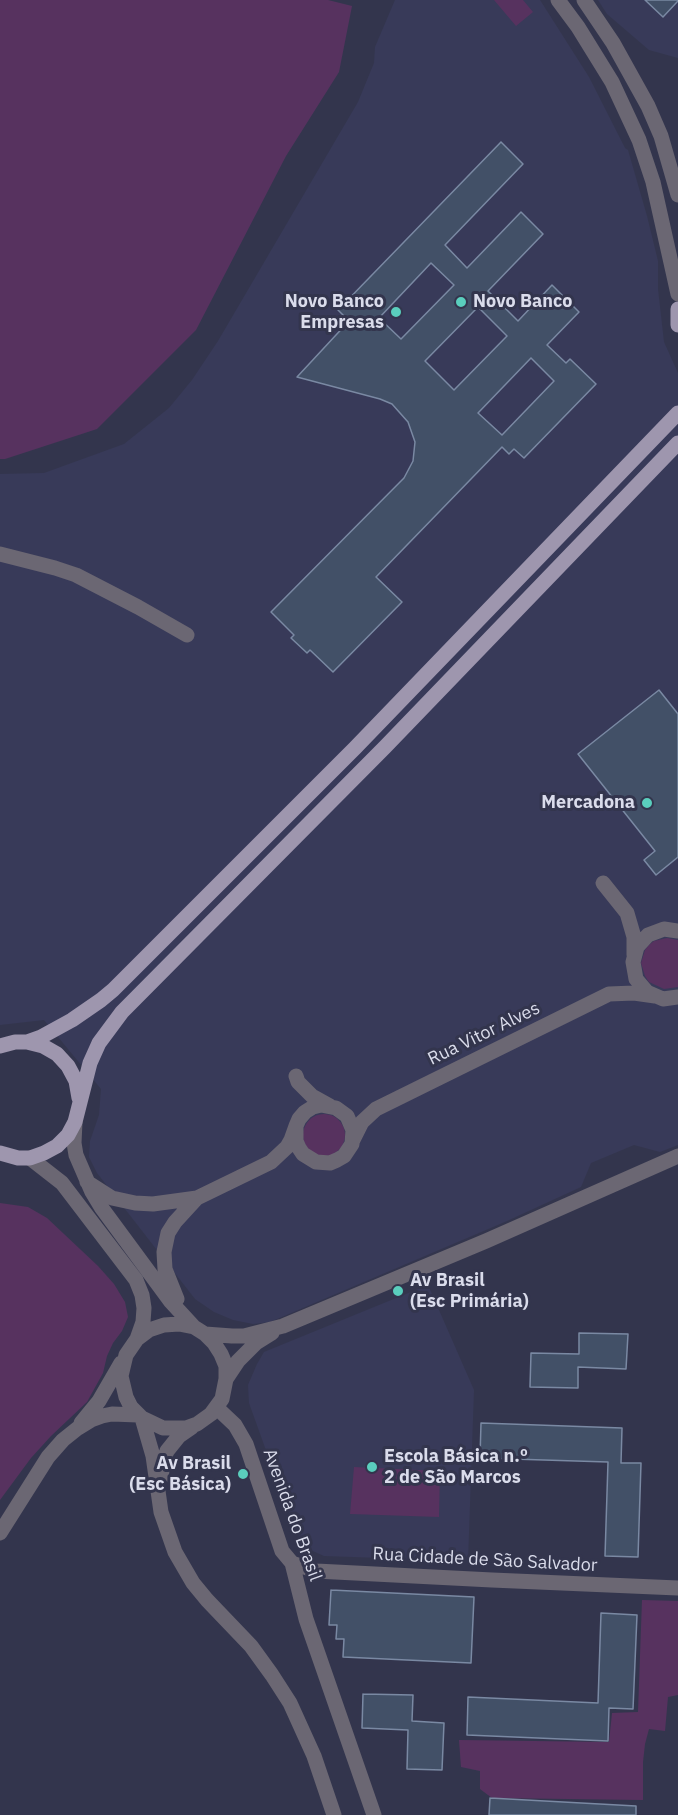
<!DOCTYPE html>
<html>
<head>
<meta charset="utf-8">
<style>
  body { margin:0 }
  canvas { display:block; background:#33354d }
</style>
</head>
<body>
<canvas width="678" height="1815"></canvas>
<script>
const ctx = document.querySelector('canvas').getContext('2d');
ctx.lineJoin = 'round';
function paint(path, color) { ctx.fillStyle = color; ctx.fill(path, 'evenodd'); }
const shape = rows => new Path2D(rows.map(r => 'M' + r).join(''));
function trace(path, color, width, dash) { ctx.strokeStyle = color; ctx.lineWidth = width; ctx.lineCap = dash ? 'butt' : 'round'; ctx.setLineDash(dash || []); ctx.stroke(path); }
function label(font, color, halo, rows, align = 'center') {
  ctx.font = font + ' "IBM Plex Sans",sans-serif'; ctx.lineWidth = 6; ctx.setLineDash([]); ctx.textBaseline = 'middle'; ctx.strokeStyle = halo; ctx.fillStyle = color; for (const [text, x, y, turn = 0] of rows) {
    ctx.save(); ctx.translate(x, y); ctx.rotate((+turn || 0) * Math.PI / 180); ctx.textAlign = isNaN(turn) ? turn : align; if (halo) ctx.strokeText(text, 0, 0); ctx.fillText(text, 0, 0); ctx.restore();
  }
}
paint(shape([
  [395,0,540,0,589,77,625,148,628,150,647,216,658,261,658,289,664,342,678,373,678,1145,660,1152,634,1145,591,1163,581,1187,507,1221,270,1322,253,1324,233,1320,214,1312,195,1299,97,1173,89,1157,90,1141,99,1115,101,1089,44,1020,0,1025,0,474,44,473,124,444,169,408,192,380,218,341,358,102,374,63,375,47],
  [598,0,678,0,678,58,649,50,607,14],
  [428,1285,474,1390,468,1561,324,1556,306,1548,295,1531,249,1403,248,1385,257,1364,264,1352]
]), '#383a59');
paint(shape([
  [0,0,328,0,352,6,339,72,286,156,196,330,97,429,5,459,0,459],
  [494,0,523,0,533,12,516,26],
  [667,938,678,940,678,987,664,989,649,982,645,976,641,963,645,950,649,945,654,941],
  '303 1135a21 21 0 1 1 42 0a21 21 0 1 1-42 0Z',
  [0,1203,28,1207,47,1218,98,1266,114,1284,125,1302,128,1317,122,1331,113,1343,107,1356,103,1373,87,1402,51,1436,31,1458,0,1500],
  [354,1467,440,1471,439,1517,350,1514],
  [642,1600,678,1601,678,1695,668,1697,665,1731,649,1729,645,1744,643,1762,643,1800,492,1798,480,1789,480,1771,461,1767,459,1740,609,1742,612,1713,638,1712]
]), '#57325f');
const building = shape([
  [645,0,678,0,678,1,663,17,645,0],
  [501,142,523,164,445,245,467,268,521,212,543,234,488,291,518,321,552,285,579,312,547,345,566,363,570,359,596,384,524,458,514,449,509,454,502,447,376,577,402,602,333,672,310,650,307,653,291,638,294,635,271,612,404,478,413,461,415,442,408,422,392,404,380,399,297,377,349,321,338,310,501,142],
  [431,263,454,285,401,339,379,318,431,263],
  [478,307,507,336,454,390,425,361,478,307],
  [531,358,554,381,502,435,478,413,531,358],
  [659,690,678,714,678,857,656,875,644,860,655,851,578,754,659,690],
  [579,1333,628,1334,626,1369,578,1367,578,1388,530,1387,531,1353,579,1354,579,1333],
  [481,1423,622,1428,621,1463,641,1463,638,1557,605,1556,608,1462,480,1458,481,1423],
  [331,1590,474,1597,471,1663,343,1657,344,1639,336,1639,337,1625,329,1625,331,1590],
  [601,1613,637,1615,633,1709,609,1708,608,1741,467,1735,468,1697,598,1703,601,1613],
  [363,1694,413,1695,412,1721,444,1723,442,1770,407,1769,408,1730,362,1728,363,1694],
  [490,1798,636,1806,636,1815,489,1815,490,1798]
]);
paint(building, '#425067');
trace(building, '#7a89a3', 1.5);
trace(shape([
  [558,0,578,27,612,82,639,140,653,182,678,294],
  [584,0,613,43,648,106,661,136,678,195],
  [0,554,55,568,76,575,138,607,187,635],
  [603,883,627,913,634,937,634,955],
  [678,931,664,929,648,935,637,947,633,962,636,979,647,992,663,999,678,997],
  [296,1076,298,1082,312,1096,330,1106],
  [75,1122,74,1143,76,1155,92,1192,101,1207,171,1302,194,1327],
  [353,1140,362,1122,376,1109,609,994,634,993,655,996],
  [30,1158,62,1183,136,1280,142,1295,144,1308,143,1322,137,1339],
  [87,1182,112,1198,135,1203,153,1204,197,1198,271,1162,287,1147,291,1140,296,1126,299,1119,305,1112,313,1107,321,1105,336,1108,347,1116,353,1130,352,1144,344,1156,337,1160,330,1163,316,1162,303,1154,299,1148,296,1141,296,1126],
  [177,1299,165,1269,164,1252,168,1233,175,1222,197,1198],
  [205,1334,232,1336,244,1336,283,1326,486,1241,678,1156],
  [226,1379,226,1366,221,1354,214,1343,205,1334,194,1327,179,1324,164,1325,149,1330,137,1339,126,1355,121,1376,126,1397,131,1407,142,1418,163,1428,186,1428,197,1424,211,1414,222,1399,226,1379,238,1361,256,1343,272,1333],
  [217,1408,235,1425,246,1444,282,1551,292,1563,306,1619,374,1815],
  [142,1418,153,1456,161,1512,175,1552,193,1583,207,1600,251,1646,272,1675,290,1703,314,1756,334,1815],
  [81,1423,99,1401,121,1363],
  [161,1478,163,1462,167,1451,179,1436,192,1427],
  [0,1533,48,1457,63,1440,78,1428,91,1420,102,1416,112,1414,138,1415],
  [292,1563,316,1571,492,1580,678,1588]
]), '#6b6773', 15);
trace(shape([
  [678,309,678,325],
  [27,1042,41,1037,72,1020,101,1000,113,990,355,748,678,413],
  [0,1046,15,1042,27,1042,43,1046,57,1054,68,1066,76,1081,79,1098],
  [0,1153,18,1158,30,1158,44,1153,57,1146,68,1135,75,1122,90,1063,99,1043,122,1012,385,747,678,443]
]), '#9e96ae', 15);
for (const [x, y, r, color] of [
  [461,302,6,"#5acebd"],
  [396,312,6,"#5acebd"],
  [647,803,6,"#5acebd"],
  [398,1291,6,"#5acebd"],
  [372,1467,6,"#5acebd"],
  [243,1474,6,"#5acebd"]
]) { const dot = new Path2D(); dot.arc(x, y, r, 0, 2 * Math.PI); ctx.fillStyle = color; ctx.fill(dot); trace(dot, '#33354d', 2); }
label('bold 18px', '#dadceb', '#33354d', [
  ["Novo Banco",384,302],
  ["Empresas",384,323],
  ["Novo Banco",473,302,"left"],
  ["Mercadona",635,803],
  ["Av Brasil",410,1281,"left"],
  ["(Esc Primária)",410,1302,"left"],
  ["Escola Básica n.º",384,1457,"left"],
  ["2 de São Marcos",384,1478,"left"],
  ["Av Brasil",231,1464],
  ["(Esc Básica)",231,1485]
], 'right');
label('18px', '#dadceb', '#33354d', [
  ["Rua Vitor Alves",484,1034,-26],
  ["Avenida do Brasil",292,1515,70],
  ["Rua Cidade de São Salvador",485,1560,3]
]);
</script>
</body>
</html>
